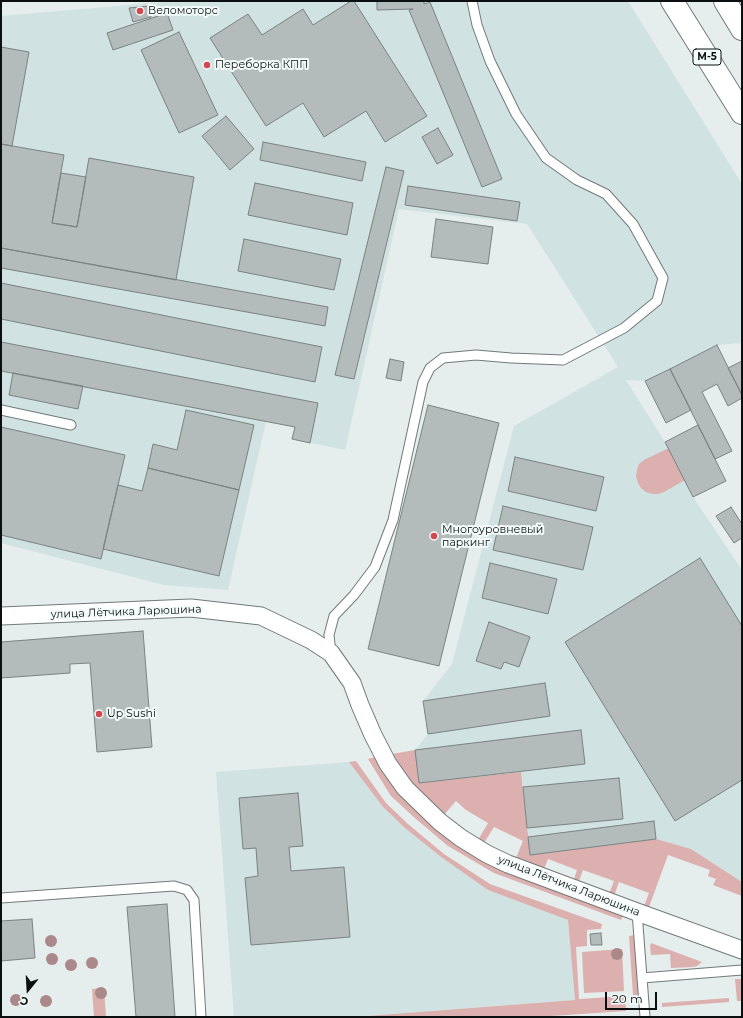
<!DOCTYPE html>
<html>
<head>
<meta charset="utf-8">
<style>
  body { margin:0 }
  #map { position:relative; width:743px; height:1018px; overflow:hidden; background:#e6eded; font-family:Montserrat,sans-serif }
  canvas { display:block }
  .frame { position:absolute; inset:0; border:2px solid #0c0f0f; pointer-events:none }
  .north { position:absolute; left:8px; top:970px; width:40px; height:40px; -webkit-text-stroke:3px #f3fbfb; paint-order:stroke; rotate:198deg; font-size:11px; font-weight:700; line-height:16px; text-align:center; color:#0c0f0f }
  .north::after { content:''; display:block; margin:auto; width:14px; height:18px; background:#0c0f0f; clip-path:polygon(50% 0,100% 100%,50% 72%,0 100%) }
  .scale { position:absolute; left:605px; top:992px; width:52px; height:18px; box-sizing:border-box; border:2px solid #0c0f0f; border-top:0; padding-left:5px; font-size:12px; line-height:14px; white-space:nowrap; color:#0c0f0f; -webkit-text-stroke:3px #f3fbfb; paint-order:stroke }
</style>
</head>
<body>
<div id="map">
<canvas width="743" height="1018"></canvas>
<div class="frame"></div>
<div class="north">С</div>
<div class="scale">20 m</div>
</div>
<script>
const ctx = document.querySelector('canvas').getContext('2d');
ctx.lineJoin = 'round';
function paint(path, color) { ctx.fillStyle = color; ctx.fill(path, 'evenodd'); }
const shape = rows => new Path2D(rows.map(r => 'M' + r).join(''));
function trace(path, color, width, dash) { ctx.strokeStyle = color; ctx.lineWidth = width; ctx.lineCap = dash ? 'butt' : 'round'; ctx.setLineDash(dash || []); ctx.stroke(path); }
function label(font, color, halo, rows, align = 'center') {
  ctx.font = font + ' Montserrat,sans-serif'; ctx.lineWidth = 4; ctx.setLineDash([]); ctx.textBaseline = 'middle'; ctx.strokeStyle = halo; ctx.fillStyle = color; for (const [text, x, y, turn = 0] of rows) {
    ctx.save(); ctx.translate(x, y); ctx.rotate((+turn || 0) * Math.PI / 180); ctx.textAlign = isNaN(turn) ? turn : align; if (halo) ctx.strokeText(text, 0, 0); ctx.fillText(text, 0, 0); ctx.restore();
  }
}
paint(shape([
  [175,1,628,1,742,184,742,343,717,345,645,381,626,380,665,442,693,497,742,570,742,882,691,849,530,855,521,772,419,783,415,750,428,734,423,701,452,664,514,426,618,367,527,224,399,209,345,450,292,439,294,427,266,421,228,590,164,585,1,543,1,16],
  [349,762,383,807,405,828,441,857,488,890,568,920,575,1000,354,1017,234,1017,216,772]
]), '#d1e2e2');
paint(shape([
  [669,448,685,480,664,492,658,494,652,494,646,492,641,488,638,483,636,476,637,470,639,464,644,460],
  [415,750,420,783,521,772,527,828,531,855,656,839,691,849,742,882,742,896,713,885,716,879,708,876,710,870,668,855,649,907,644,906,649,893,619,882,614,896,609,894,614,881,583,870,578,884,573,882,577,870,548,859,543,872,516,858,523,841,517,838,494,827,484,843,478,840,488,823,466,810,456,801,444,815,414,787,392,754],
  [375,757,401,794,424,819,437,829,623,915,621,920,494,873,448,846,416,819,391,796,368,759],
  [356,761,386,803,408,824,444,854,490,884,602,924,601,929,587,930,587,946,576,947,579,999,625,996,626,1011,537,1017,354,1017,575,1000,568,920,488,890,441,857,405,828,383,807,349,762],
  [635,935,639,995,633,995,629,936],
  [651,943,702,962,697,966,693,967,671,968,670,954,651,955,650,946],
  [622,949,624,991,584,993,582,952],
  [735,979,742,979,742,1001,737,1001],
  [104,988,106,1017,94,1017,92,989],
  [729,998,729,1002,662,1007,662,1003]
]), '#dbb0ae');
const building = shape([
  [351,1,354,1,427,116,385,142,366,111,324,137,303,103,266,126,210,38,248,14,262,35,303,9,313,25,351,1],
  [377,1,424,1,424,4,430,2,502,179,482,187,409,10,413,9,377,10,377,1],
  [149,6,151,17,133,22,129,8,149,6],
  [167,13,173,30,113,50,107,33,167,13],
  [179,32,218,115,179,133,141,50,179,32],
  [1,47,29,52,12,146,1,144,1,47],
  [226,116,254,149,230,170,202,136,226,116],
  [438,128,453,155,437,164,422,137,438,128],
  [263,142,366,162,362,181,260,160,263,142],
  [1,144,64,155,52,223,77,227,89,158,194,177,176,280,1,248,1,144],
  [386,167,404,171,354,379,335,375,386,167],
  [61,173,86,177,77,227,52,223,61,173],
  [255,183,353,203,347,235,248,215,255,183],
  [408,186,520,202,517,221,405,205,408,186],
  [436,219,493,227,488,264,431,257,436,219],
  [244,239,341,259,334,290,238,271,244,239],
  [1,248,328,307,325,326,1,268,1,248],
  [1,283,322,347,315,382,1,319,1,283],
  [1,342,318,403,310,443,292,439,295,427,1,371,1,342],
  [717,345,742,395,742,398,728,406,717,384,702,392,732,451,715,459,670,369,717,345],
  [390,359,404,362,401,381,386,378,390,359],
  [742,361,742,395,728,368,742,361],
  [670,369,691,410,666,423,645,381,670,369],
  [13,373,83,386,78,409,9,395,13,373],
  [428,405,499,423,439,666,368,649,428,405],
  [186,410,254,425,239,490,148,468,153,444,177,450,186,410],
  [698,425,726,481,693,497,665,442,698,425],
  [1,427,125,455,101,559,1,535,1,427],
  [515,457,604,477,596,511,508,491,515,457],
  [148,468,239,490,219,576,103,549,118,485,142,491,148,468],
  [503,506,593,527,583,570,493,550,503,506],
  [731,507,742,524,742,538,734,543,716,516,731,507],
  [700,558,742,626,742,780,675,821,565,642,700,558],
  [490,563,557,579,548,614,482,598,490,563],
  [489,622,530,637,519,667,504,662,501,669,476,661,489,622],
  [143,631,152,747,97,752,90,663,70,664,70,673,1,678,1,642,143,631],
  [545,683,550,716,428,734,423,701,545,683],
  [581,730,585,764,419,783,415,750,581,730],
  [619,778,623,819,527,828,523,787,619,778],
  [298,793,303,846,289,847,291,871,344,867,350,937,251,945,245,878,258,876,256,848,243,849,239,798,298,793],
  [654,821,656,839,530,855,528,837,654,821],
  [167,904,175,1017,136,1017,127,907,167,904],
  [32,919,35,958,1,961,1,921,32,919],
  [601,933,602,945,591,945,590,934,601,933]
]);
paint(building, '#b4bbbb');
trace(building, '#7b8282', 1);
const lane = shape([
  [1,410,71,425],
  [331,653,329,635,334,616,354,595,375,567,393,520,423,382,430,368,443,358,476,355,511,358,563,360,624,328,657,301,663,278,633,224,606,194,577,180,546,158,516,114,490,61,477,25,472,1],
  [1,898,174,886,187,890,194,900,201,1017],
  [637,912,645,1017],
  [642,978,742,970]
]);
const street = shape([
  [1,616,191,608,261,616,311,640,331,653,352,683,360,705,373,735,388,764,405,788,440,822,461,838,487,854,508,864,637,912,742,950]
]);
const highway = shape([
  [672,1,742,113],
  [725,1,742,29]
]);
trace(lane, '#727979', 11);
trace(street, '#727979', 19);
trace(highway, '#727979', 24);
trace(lane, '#fff', 9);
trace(street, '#fff', 17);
trace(highway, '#fff', 22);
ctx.fillStyle = '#ab8889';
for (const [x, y] of [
  [51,941],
  [617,954],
  [52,959],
  [92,963],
  [71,965],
  [101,993],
  [16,1000],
  [46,1001]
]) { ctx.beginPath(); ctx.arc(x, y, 6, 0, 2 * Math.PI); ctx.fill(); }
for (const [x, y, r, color] of [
  [140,11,4,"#d6464f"],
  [207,65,4,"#d6464f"],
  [434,536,4,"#d6464f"],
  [99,714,4,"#d6464f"]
]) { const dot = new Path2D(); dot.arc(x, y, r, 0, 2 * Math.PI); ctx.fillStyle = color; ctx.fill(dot); trace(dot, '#f3fbfb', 1.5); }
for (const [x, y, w] of [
  [707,57,28]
]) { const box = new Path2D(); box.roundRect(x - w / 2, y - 8, w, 16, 3); ctx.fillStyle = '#f3fbfb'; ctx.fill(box); trace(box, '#0c0f0f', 1); }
label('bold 10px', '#0c0f0f', null, [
  ["М-5",707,57]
]);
label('11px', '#0c0f0f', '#f3fbfb', [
  ["Веломоторс",148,11],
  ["Переборка КПП",215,65],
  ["Многоуровневый",442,530],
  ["паркинг",442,543],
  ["Up Sushi",107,714]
], 'left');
label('11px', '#0c0f0f', '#f3fbfb', [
  ["улица Лётчика Ларюшина",126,612,-2],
  ["улица Лётчика Ларюшина",569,886,21]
]);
</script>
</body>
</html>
